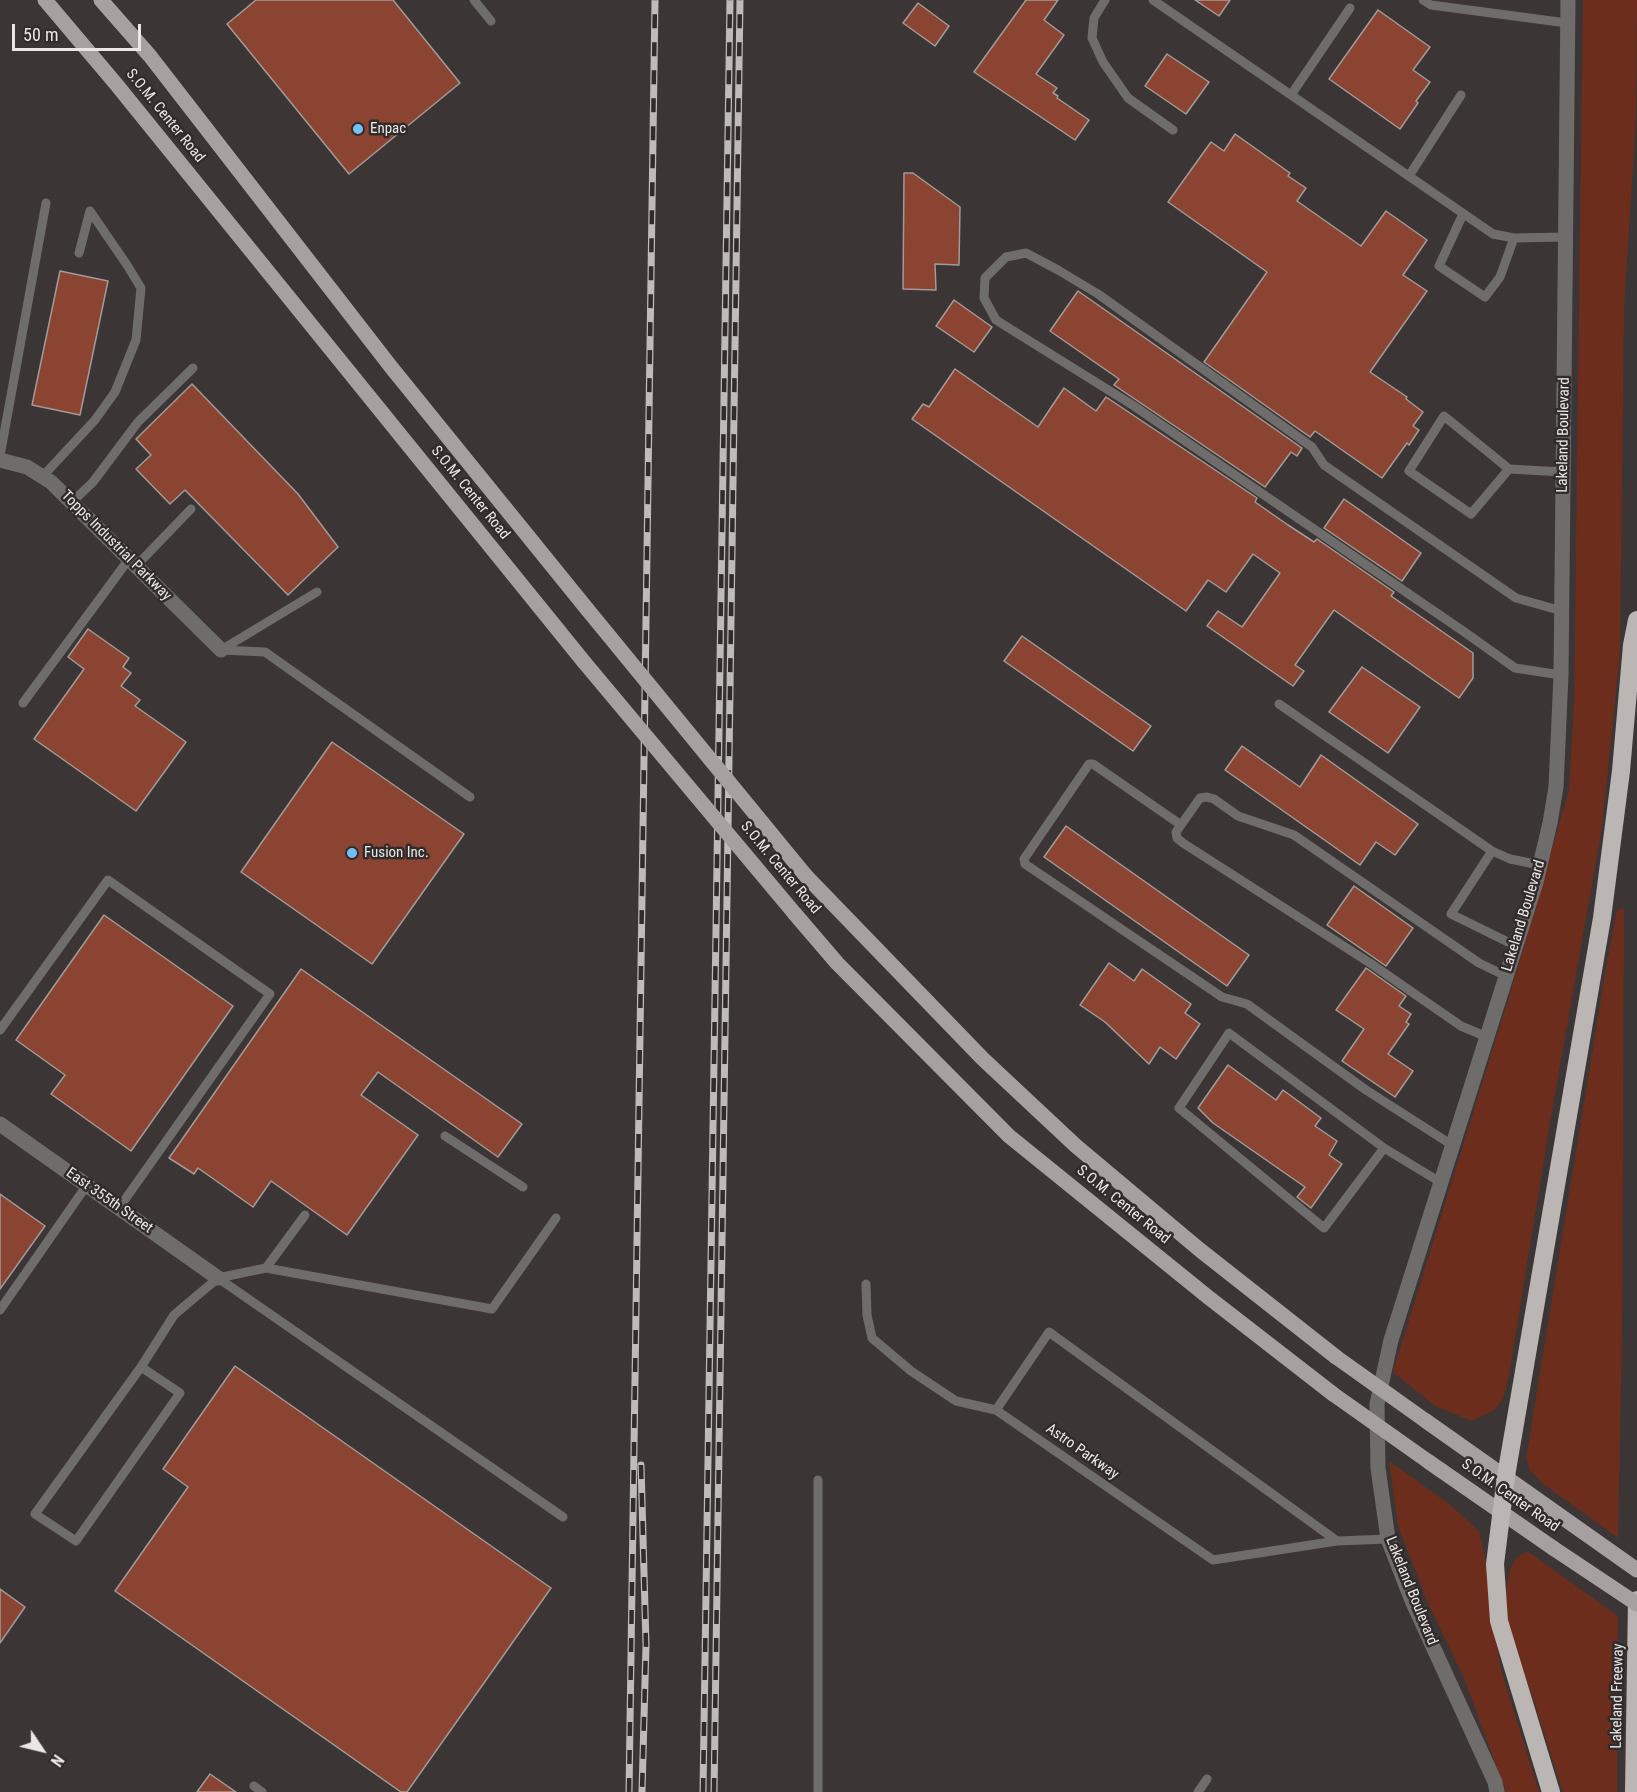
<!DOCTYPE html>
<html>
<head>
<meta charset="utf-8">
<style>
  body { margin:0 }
  #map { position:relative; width:1637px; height:1792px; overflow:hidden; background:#3b3635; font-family:"Roboto Condensed",sans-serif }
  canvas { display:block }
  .north { position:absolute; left:12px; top:1720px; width:60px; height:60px; -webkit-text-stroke:4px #312c2b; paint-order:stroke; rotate:125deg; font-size:16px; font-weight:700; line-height:24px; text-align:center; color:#eae7e7 }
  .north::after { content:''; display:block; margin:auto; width:21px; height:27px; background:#eae7e7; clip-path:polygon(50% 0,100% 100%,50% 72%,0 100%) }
  .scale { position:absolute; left:12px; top:24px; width:129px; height:27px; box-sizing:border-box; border:3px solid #eae7e7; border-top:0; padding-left:8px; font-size:18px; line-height:21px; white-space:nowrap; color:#eae7e7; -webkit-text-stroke:4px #312c2b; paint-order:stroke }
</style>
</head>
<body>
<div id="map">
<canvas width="1637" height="1792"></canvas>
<div class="north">N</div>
<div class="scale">50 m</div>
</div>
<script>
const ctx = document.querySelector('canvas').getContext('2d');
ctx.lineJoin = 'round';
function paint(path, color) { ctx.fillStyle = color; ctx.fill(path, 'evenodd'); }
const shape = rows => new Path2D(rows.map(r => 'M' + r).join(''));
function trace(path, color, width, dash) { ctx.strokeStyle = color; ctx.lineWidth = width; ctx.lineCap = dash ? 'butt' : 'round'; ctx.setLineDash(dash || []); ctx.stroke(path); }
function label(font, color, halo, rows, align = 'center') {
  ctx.font = font + ' "Roboto Condensed",sans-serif'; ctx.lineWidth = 5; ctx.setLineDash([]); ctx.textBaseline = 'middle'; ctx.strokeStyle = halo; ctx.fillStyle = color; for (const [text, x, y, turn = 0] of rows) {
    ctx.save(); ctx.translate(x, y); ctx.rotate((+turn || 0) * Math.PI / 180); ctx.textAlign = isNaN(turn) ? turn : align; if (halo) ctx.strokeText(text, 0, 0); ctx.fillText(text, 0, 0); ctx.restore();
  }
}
paint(shape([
  [1583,0,1637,0,1636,117,1624,307,1620,651,1602,827,1549,1128,1509,1375,1503,1399,1494,1410,1472,1421,1435,1406,1393,1372,1513,984,1569,790,1574,707],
  [1624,908,1622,1334,1618,1538,1542,1483,1530,1470,1526,1459,1607,962,1617,910],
  [1389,1461,1449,1504,1479,1531,1486,1562,1491,1611,1501,1670,1539,1792,1506,1792,1464,1678,1428,1603,1398,1526],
  [1527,1551,1618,1616,1617,1792,1563,1792,1531,1692,1508,1637,1506,1592,1509,1572,1516,1558]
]), '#6d2d1d');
const building = shape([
  [256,0,393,0,460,83,349,174,227,24,256,0],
  [1026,0,1058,0,1044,20,1064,35,1036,74,1057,88,1053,93,1058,96,1057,98,1089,120,1075,140,974,72,1026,0],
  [1195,0,1230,0,1219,16,1195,0],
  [918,3,949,26,935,46,903,23,918,3],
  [1378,10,1430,47,1413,70,1430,82,1416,101,1418,103,1400,129,1329,79,1378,10],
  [1167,54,1209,82,1186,114,1145,86,1167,54],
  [1235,134,1290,173,1288,176,1306,188,1297,201,1361,246,1386,211,1427,240,1403,275,1427,291,1370,372,1407,397,1406,399,1423,412,1413,426,1419,430,1409,445,1407,443,1382,478,1315,431,1310,437,1204,362,1267,272,1168,202,1211,142,1224,151,1235,134],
  [904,173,913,173,960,207,959,265,935,264,936,290,903,289,904,173],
  [60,271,108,281,80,415,32,405,60,271],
  [1078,291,1302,448,1297,456,1291,452,1265,487,1114,385,1119,379,1050,331,1078,291],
  [954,300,992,327,974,352,936,326,954,300],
  [955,369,1038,427,1064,388,1096,411,1106,397,1257,498,1255,502,1288,525,1314,542,1317,539,1394,592,1391,596,1473,653,1473,678,1459,698,1334,610,1295,665,1304,671,1293,686,1207,626,1218,611,1242,627,1280,573,1253,554,1226,592,1208,580,1186,611,912,419,923,404,929,407,955,369],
  [192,384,298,494,338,547,288,595,185,490,170,504,136,469,151,455,136,439,192,384],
  [1344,499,1421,553,1402,581,1324,528,1344,499],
  [88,629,129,658,123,667,131,673,121,686,140,700,135,706,186,742,136,811,34,739,84,669,68,657,88,629],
  [1022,636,1151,726,1133,751,1004,661,1022,636],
  [1362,667,1420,707,1388,753,1329,712,1362,667],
  [332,742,464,834,372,964,241,872,332,742],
  [1242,746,1300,787,1321,755,1418,824,1395,855,1376,842,1360,865,1225,770,1242,746],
  [1066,826,1249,955,1227,986,1044,857,1066,826],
  [1354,886,1413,928,1386,966,1327,925,1354,886],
  [104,915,233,1006,131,1151,51,1094,65,1075,16,1040,104,915],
  [1109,963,1134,981,1142,969,1191,1004,1185,1013,1200,1024,1176,1059,1160,1047,1149,1064,1105,1022,1080,1005,1109,963],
  [1366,968,1406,996,1399,1006,1411,1014,1406,1022,1409,1024,1388,1054,1413,1071,1395,1097,1342,1061,1364,1029,1336,1010,1366,968],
  [301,969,522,1124,498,1157,378,1072,361,1095,418,1135,347,1235,271,1181,253,1207,198,1168,194,1174,169,1158,301,969],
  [1228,1065,1276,1100,1283,1090,1321,1118,1315,1126,1337,1141,1329,1155,1342,1164,1311,1208,1297,1197,1305,1187,1213,1123,1198,1108,1228,1065],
  [0,1194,45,1226,0,1289,0,1194],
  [235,1366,551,1588,407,1792,401,1792,115,1591,188,1487,163,1469,235,1366],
  [0,1589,25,1607,0,1643,0,1589],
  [210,1774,236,1792,197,1792,210,1774]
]);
paint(building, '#8c4432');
trace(building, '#a09b99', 1.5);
trace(shape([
  [474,0,491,21],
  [1105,0,1094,18,1092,38,1103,62,1128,98,1173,130],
  [1153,0,1493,234,1514,238,1565,237],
  [1423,0,1431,5,1567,23],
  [1291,95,1350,8],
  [1409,176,1461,95],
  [1463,214,1439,266,1485,297,1500,277,1514,238],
  [0,456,46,203],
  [1509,469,1444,416,1409,471,1471,514,1509,469,1563,472],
  [42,477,95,420,115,392,136,340,141,288,127,265,90,211,79,253],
  [72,502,93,482,138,422,193,368],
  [136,566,191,509],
  [221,650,265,652,470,797],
  [221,650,317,592],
  [1561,675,1515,668,1463,631,1134,406,996,320,984,298,985,278,1006,257,1026,253,1058,270,1098,294,1312,447,1324,465,1516,598,1562,611],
  [23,703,129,559],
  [1279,704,1492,851,1510,859,1540,865],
  [1181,825,1093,764,1089,764,1024,859,1025,864,1222,997,1247,1004,1366,1090,1452,1145],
  [1492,851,1451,914,1516,946],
  [0,1030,108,880,270,994,119,1208],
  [1487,1037,1461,1026,1370,963,1183,843,1177,838,1176,832,1200,798,1207,797,1214,799,1238,816,1294,835,1479,963,1506,976],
  [445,1136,523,1187],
  [1384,1148,1324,1228,1179,1108,1229,1033,1384,1148,1440,1182],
  [266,1268,305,1215],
  [218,1278,563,1517],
  [866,1284,867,1315,872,1338,911,1371,956,1401,996,1410,1213,1560,1337,1541],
  [0,1310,87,1185],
  [141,1367,35,1514,76,1541,180,1393,141,1367,174,1315,218,1278,266,1268,492,1309,556,1218],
  [996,1410,1049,1332,1337,1541,1388,1539],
  [254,1786,262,1792],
  [818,1792,818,1480],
  [1198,1792,1207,1779]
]), '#6f6d6c', 9);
trace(shape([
  [0,460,27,467,51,482,221,650],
  [0,1124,218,1278]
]), '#6f6d6c', 15);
trace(shape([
  [1497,1792,1495,1782,1413,1603,1388,1539,1378,1468,1377,1404,1391,1340,1536,882,1550,823,1556,787,1561,675,1568,0]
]), '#6f6d6c', 15);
trace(shape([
  [45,0,116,84,584,662],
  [101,0,150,56,391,367,587,609],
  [806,876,983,1059,1076,1146,1200,1250,1336,1357],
  [795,914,837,963,1009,1136,1208,1297,1333,1394],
  [1426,1421,1637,1570],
  [1429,1462,1553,1548]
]), '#a6a1a0', 15);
trace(shape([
  [1551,1792,1499,1621,1495,1564,1506,1476,1602,918,1621,771,1632,645,1637,620],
  [1634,1792,1637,1600]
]), '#bbb5b4', 18);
const rail = shape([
  [641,1465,646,1645,642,1792],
  [629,1792,655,0],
  [703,1792,730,0],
  [714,1792,740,0]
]);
trace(rail, '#bfbbbb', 7);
trace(rail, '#312c2b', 4.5, [14]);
trace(shape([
  [587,609,806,876],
  [584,662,795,914],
  [1336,1357,1426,1421],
  [1333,1394,1429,1462],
  [1553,1548,1637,1604]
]), '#a6a1a0', 15);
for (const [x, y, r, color] of [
  [358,129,6,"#75c0f6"],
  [352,853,6,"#75c0f6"]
]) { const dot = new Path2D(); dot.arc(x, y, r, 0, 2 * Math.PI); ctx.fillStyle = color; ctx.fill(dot); trace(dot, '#312c2b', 2); }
label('15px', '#eae7e7', '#312c2b', [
  ["S.O.M. Center Road",165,116,51],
  ["Lakeland Boulevard",1564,435,-89],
  ["S.O.M. Center Road",470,493,51],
  ["Topps Industrial Parkway",116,546,45],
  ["S.O.M. Center Road",780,868,50],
  ["Lakeland Boulevard",1524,916,-73],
  ["East 355th Street",109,1201,35],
  ["S.O.M. Center Road",1123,1205,39],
  ["Astro Parkway",1082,1452,35],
  ["S.O.M. Center Road",1510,1496,35],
  ["Lakeland Boulevard",1411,1591,68],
  ["Lakeland Freeway",1618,1696,-89]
]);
label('15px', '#eae7e7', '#312c2b', [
  ["Enpac",370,129],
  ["Fusion Inc.",364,853]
], 'left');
</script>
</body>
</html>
